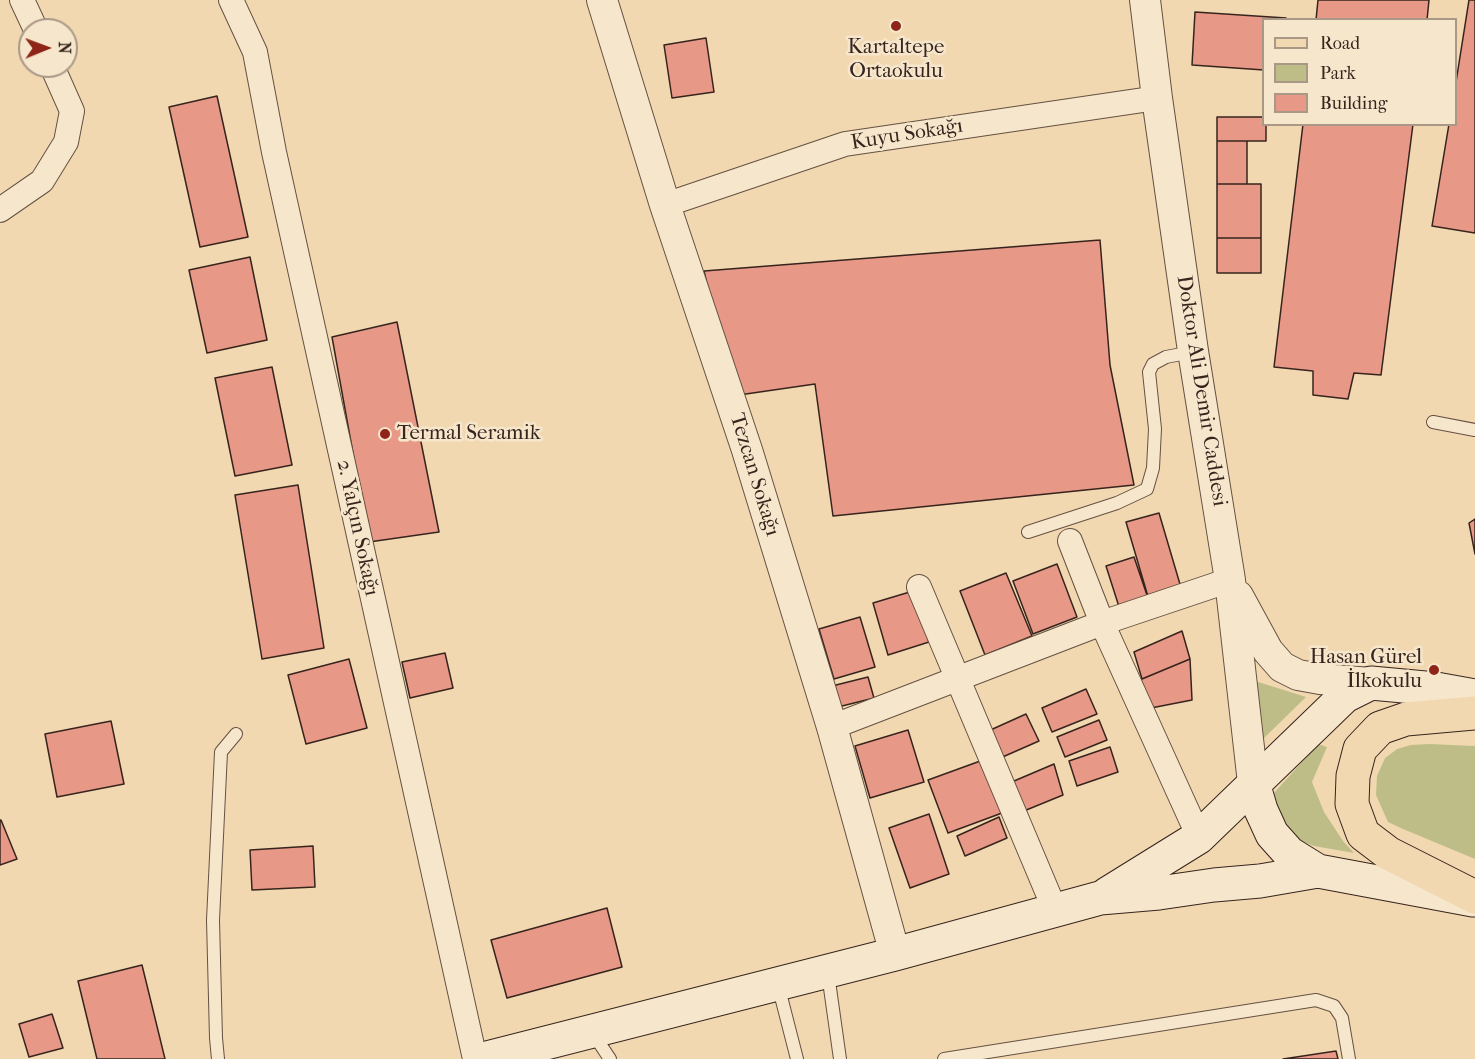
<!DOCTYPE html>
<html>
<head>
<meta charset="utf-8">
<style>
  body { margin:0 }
  #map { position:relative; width:1475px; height:1059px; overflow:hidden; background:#f1d8b0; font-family:"IM FELL French Canon",serif }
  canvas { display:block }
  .legend { position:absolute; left:1262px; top:18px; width:195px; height:108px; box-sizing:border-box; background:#f6e6cc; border:2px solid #a99886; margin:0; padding:8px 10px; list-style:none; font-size:18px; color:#36241d }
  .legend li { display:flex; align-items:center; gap:12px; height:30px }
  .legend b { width:30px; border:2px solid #a99886 }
  .north { position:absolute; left:18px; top:18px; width:60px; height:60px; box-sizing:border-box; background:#f6e6cc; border:2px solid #a99886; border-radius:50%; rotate:89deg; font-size:16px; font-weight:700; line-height:24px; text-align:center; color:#36241d }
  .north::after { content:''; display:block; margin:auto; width:21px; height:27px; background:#8f2418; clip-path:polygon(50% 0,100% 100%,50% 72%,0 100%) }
</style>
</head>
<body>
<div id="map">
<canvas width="1475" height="1059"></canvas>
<ul class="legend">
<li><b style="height:8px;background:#f1d8b0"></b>Road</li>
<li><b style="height:16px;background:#bebd88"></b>Park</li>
<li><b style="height:16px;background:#e89887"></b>Building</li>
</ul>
<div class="north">N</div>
</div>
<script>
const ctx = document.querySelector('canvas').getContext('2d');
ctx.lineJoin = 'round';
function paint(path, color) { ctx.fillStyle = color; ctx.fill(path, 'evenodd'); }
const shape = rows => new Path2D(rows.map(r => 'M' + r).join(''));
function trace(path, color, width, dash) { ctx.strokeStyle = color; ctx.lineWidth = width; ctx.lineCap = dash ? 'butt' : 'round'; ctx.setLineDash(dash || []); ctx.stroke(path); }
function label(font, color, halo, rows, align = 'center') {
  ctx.font = font + ' "IM FELL French Canon",serif'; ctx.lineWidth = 5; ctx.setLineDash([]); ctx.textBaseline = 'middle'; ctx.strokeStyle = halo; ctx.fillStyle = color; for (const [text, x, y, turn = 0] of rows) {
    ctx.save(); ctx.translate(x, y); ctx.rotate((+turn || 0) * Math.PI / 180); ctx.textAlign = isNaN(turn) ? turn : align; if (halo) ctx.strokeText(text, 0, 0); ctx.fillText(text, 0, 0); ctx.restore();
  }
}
paint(shape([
  [1255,681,1306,697,1261,741],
  [1318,744,1327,747,1312,782,1324,812,1343,841,1354,853,1314,846,1288,836,1269,811,1274,793],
  [1429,744,1475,746,1475,859,1403,829,1388,822,1376,795,1377,776,1385,758,1397,749,1411,745]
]), '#bebd88');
const building = shape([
  [1318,0,1429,0,1427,20,1316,20,1318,0],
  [1469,0,1475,0,1475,233,1432,226,1449,124,1456,124,1456,82,1469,0],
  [1195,12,1286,18,1286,20,1264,20,1264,70,1192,65,1195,12],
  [706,38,714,92,672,98,664,45,706,38],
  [217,96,248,237,200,247,169,107,217,96],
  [1217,117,1264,117,1264,124,1266,124,1266,141,1217,141,1217,117],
  [1303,124,1413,124,1381,375,1354,373,1348,399,1313,395,1313,371,1274,367,1303,124],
  [1217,141,1247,141,1247,184,1217,184,1217,141],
  [1217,184,1261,184,1261,238,1217,238,1217,184],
  [1217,238,1261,238,1261,273,1217,273,1217,238],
  [1100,240,1110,365,1134,485,833,516,815,384,732,396,704,271,1100,240],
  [250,257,267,340,207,353,189,270,250,257],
  [397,322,439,532,369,542,332,337,397,322],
  [272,367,292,465,235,476,215,378,272,367],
  [298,485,324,648,262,659,235,495,298,485],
  [1159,513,1182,591,1149,600,1126,522,1159,513],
  [1475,519,1475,554,1469,523,1475,519],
  [1134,557,1150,604,1121,613,1106,566,1134,557],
  [1057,564,1077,617,1033,634,1013,581,1057,564],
  [1006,573,1032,636,985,655,960,591,1006,573],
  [913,591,929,642,888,655,873,603,913,591],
  [860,617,875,667,834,679,819,629,860,617],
  [1182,631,1190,659,1142,679,1134,652,1182,631],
  [445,653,453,688,410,698,402,662,445,653],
  [349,659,367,728,306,744,288,675,349,659],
  [1190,659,1192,700,1151,708,1137,681,1190,659],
  [868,677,874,698,838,707,832,686,868,677],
  [1086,689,1097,714,1052,732,1042,708,1086,689],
  [1026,714,1039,741,998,759,986,732,1026,714],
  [1099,720,1107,740,1065,757,1057,737,1099,720],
  [111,721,124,784,57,797,45,734,111,721],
  [908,730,924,782,870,798,855,746,908,730],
  [1110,747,1118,772,1077,786,1069,761,1110,747],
  [983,760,1002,813,948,833,928,780,983,760],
  [1054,764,1063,795,1019,813,1007,784,1054,764],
  [929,814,949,874,910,888,889,828,929,814],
  [999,817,1007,838,965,856,957,836,999,817],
  [0,820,1,820,17,859,0,865,0,820],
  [313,846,315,887,252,890,250,850,313,846],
  [607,908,622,967,507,998,491,940,607,908],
  [142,965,165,1059,97,1059,78,981,142,965],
  [52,1014,63,1048,29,1057,19,1024,52,1014],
  [1336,1051,1338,1059,1283,1059,1336,1051]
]);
paint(building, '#e89887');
trace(building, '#36241d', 1.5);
const service = shape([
  [1433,422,1475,430],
  [1028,532,1117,503,1147,489,1153,468,1155,429,1149,372,1153,364,1166,357,1192,352],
  [828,974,840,1059],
  [778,985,797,1059],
  [592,1032,610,1059],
  [218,1059,216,1038,213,920,221,752,236,734],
  [944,1059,1316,1000,1334,1006,1342,1018,1349,1059]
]);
const minor = shape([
  [22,0,36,30],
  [231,0,255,52,274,152,475,1059],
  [665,205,845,144,1157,98],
  [0,210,42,181,66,142,72,111,52,66],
  [1070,541,1102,623,1199,837],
  [919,587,1055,910],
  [832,727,1102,623,1230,580]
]);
const tertiary = shape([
  [602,0,665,205,747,450,832,727,895,954],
  [1145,0,1157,98,1193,351,1230,580,1253,783],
  [1238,596,1268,651,1282,667,1298,675,1320,679,1371,683]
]);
const secondary = shape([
  [1253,783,1261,810,1272,834,1289,853,1318,871],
  [1107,894,1199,837,1345,696,1371,683,1436,689,1475,696],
  [483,1059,895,954,1100,898,1159,893,1214,885,1260,881,1318,871,1473,900]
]);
const primary = shape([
  [1475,713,1406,719,1380,728,1360,749,1353,776,1352,804,1363,834,1388,853,1475,897]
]);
trace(service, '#655142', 14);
trace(minor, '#655142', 26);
trace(tertiary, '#655142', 32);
trace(secondary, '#36241d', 35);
trace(primary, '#36241d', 35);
trace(service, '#f6e6cc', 12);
trace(minor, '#f6e6cc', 24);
trace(tertiary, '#f6e6cc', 30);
trace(secondary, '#f6e6cc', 33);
trace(primary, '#f1d8b0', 33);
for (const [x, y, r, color] of [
  [896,26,6,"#8f2418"],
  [385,434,6,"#8f2418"],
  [1434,670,6,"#8f2418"]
]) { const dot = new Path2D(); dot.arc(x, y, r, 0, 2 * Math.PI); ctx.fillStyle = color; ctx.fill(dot); trace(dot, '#f6e6cc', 2); }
label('21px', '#36241d', '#f6e6cc', [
  ["Kartaltepe",896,48],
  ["Ortaokulu",896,72],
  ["Termal Seramik",397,434,"left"],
  ["Hasan Gürel",1422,658,"right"],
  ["İlkokulu",1422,682,"right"]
]);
label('21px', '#36241d', '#f6e6cc', [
  ["Kuyu Sokağı",907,135,-9],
  ["Doktor Ali Demir Caddesi",1201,391,81],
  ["Tezcan Sokağı",754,475,73],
  ["2. Yalçın Sokağı",357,528,78]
]);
</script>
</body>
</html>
